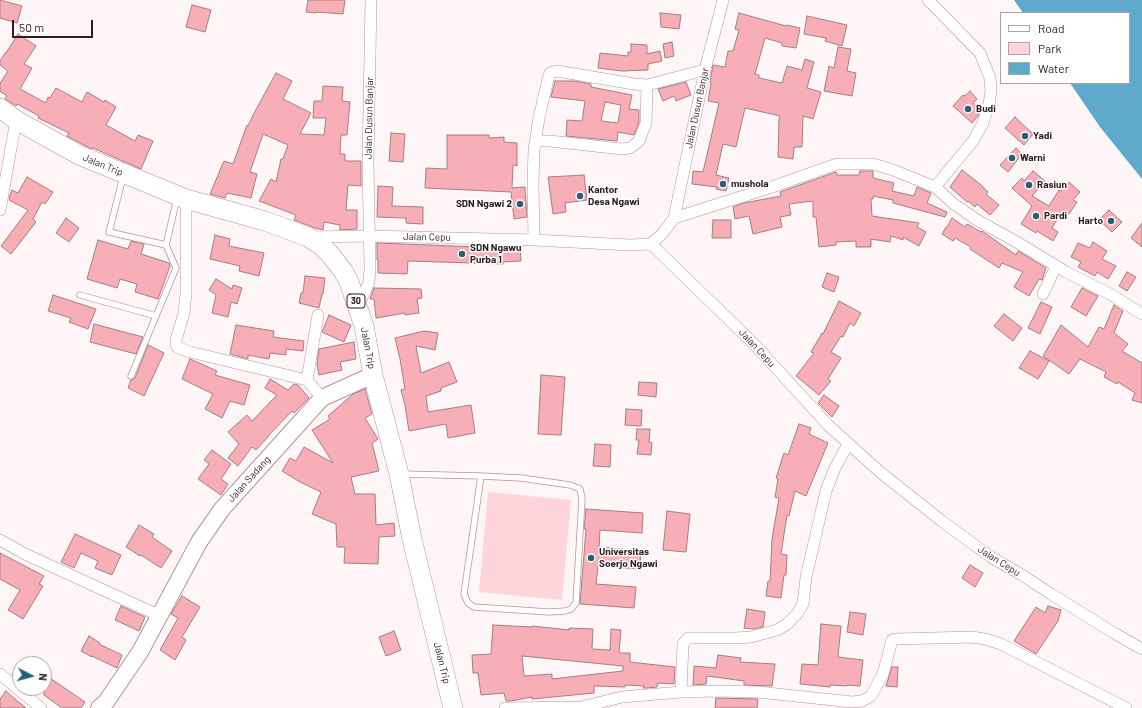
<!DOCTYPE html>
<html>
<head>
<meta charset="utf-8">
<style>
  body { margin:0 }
  #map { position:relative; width:1142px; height:708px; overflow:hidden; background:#fdf5f6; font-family:Barlow,sans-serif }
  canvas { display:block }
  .legend { position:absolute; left:1000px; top:12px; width:130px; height:72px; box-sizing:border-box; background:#fff; border:1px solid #aaa4a5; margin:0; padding:5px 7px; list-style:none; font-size:12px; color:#2b1c1e }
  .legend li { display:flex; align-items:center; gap:8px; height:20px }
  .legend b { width:20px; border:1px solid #aaa4a5 }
  .north { position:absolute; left:12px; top:656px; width:40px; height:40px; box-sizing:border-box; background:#fff; border:1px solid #aaa4a5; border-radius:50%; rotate:96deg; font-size:11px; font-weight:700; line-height:16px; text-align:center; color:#2b1c1e }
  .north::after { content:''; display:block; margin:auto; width:14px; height:18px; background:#246077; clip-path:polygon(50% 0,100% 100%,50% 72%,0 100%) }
  .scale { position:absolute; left:12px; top:20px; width:81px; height:18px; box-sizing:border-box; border:2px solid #2b1c1e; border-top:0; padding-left:5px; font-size:12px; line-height:14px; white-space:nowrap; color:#2b1c1e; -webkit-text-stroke:3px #fff; paint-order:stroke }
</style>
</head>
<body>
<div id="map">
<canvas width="1142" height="708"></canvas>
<ul class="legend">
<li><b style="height:5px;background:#fff"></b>Road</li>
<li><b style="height:11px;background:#fed5da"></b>Park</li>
<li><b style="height:11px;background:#5faaca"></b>Water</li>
</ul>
<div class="north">N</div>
<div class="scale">50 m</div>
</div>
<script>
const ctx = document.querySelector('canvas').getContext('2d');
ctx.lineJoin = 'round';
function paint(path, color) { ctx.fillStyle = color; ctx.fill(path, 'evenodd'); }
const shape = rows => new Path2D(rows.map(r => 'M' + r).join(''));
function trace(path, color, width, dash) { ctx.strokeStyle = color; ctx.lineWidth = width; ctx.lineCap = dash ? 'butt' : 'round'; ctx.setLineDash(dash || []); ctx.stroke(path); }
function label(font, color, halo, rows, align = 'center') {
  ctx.font = font + ' Barlow,sans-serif'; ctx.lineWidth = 3; ctx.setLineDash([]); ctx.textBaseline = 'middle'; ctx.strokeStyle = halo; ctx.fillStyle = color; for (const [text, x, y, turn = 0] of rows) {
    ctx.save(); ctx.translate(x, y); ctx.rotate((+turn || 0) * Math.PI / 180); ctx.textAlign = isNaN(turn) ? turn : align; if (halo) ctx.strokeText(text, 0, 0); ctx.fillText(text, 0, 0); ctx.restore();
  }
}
paint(shape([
  [488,492,571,500,562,600,479,592]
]), '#fed5da');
paint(shape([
  [1014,0,1142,0,1142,179,1100,127,1070,83,1129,83,1129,13,1023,13]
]), '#5faaca');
const building = shape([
  [0,0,22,6,17,23,0,18,0,0],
  [308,0,345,0,343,14,316,12,316,13,306,12,308,0],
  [192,5,211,10,205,32,186,27,192,5],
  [660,13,681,15,679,29,661,27,660,13],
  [739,13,786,26,786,25,800,28,796,48,782,46,782,43,765,38,755,74,759,75,759,78,782,83,787,66,802,70,805,59,814,62,807,88,821,92,813,119,803,116,802,147,794,147,793,159,778,157,779,119,780,116,745,108,736,147,723,144,716,175,729,178,726,191,716,189,717,187,692,184,693,171,703,172,719,103,708,101,711,83,710,82,713,65,725,67,728,51,733,51,739,30,735,29,739,13],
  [807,16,847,25,842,46,825,41,826,38,804,34,807,16],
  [18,34,36,46,24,64,32,68,20,89,46,103,48,97,50,98,56,88,82,102,87,92,104,102,105,100,116,107,106,125,135,141,138,135,153,141,141,169,93,148,92,149,84,145,67,136,69,133,38,118,39,116,17,104,16,106,5,99,7,96,0,91,0,83,8,71,0,65,0,61,6,52,6,53,18,34],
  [672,42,674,56,665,58,663,44,672,42],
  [631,44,647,45,647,54,660,51,662,61,648,64,648,70,622,71,598,68,600,53,628,56,628,52,631,52,631,44],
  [838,47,851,49,847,71,856,73,852,96,824,91,829,66,834,68,838,47],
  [276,73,292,81,283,99,311,113,300,134,324,135,326,118,313,118,314,101,322,101,323,86,343,87,342,101,350,102,347,135,341,135,340,154,345,154,345,161,361,161,361,186,348,185,346,210,357,210,357,229,340,230,340,225,324,222,323,230,315,228,294,220,296,215,259,201,271,179,276,182,281,159,283,159,288,145,263,134,250,172,257,174,251,198,227,193,225,198,210,194,224,161,233,164,247,125,248,126,253,115,276,73],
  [555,81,574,81,591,84,591,87,632,95,629,109,639,110,639,122,634,135,618,132,617,141,566,136,567,120,582,121,585,101,551,97,555,81],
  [605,102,621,105,618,123,601,121,605,102],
  [686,82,691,95,676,101,674,96,663,101,658,89,686,82],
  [970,91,977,99,973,103,980,109,978,116,972,123,953,106,963,95,965,96,970,91],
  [1015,117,1033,134,1024,145,1005,128,1015,117],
  [391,133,405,134,403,162,389,161,391,133],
  [447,135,489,135,489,138,504,137,504,142,517,143,517,166,513,165,512,188,525,187,527,217,514,219,511,192,425,188,426,168,447,169,447,135],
  [1016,148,1022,154,1008,172,1000,165,1016,148],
  [962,170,980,184,988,192,986,194,999,205,990,215,977,204,975,207,968,201,967,202,950,187,962,170],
  [860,171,873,171,873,178,894,183,892,191,914,196,917,187,931,193,927,203,947,212,945,217,893,203,893,200,873,196,873,199,871,199,872,216,919,223,917,227,926,232,919,246,903,237,903,240,891,236,890,242,871,239,871,247,856,247,856,241,836,242,836,245,819,247,816,217,813,217,813,201,789,204,791,215,780,217,782,227,753,234,749,216,735,219,733,207,744,203,781,196,780,192,836,172,837,175,859,175,860,171],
  [1033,171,1045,181,1032,196,1049,206,1059,190,1061,191,1069,182,1080,192,1073,200,1077,202,1069,214,1063,210,1052,228,1058,232,1053,241,1037,231,1036,233,1021,224,1032,206,1012,188,1022,178,1024,181,1033,171],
  [584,175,587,200,565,203,566,212,553,214,548,177,584,175],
  [27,177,53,192,45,204,42,202,33,219,36,222,11,254,1,246,28,210,9,200,10,195,12,190,18,193,27,177],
  [378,186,393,187,392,206,423,207,423,224,406,223,406,218,377,217,378,186],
  [1109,210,1122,222,1112,232,1099,220,1109,210],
  [66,218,79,228,69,242,56,233,66,218],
  [952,218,965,227,967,224,981,232,982,231,1016,255,1018,251,1046,268,1042,280,1039,279,1029,296,1014,287,1023,272,1002,263,999,268,970,249,971,247,955,238,953,241,942,234,946,227,947,227,952,218],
  [713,220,731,220,731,238,712,238,713,220],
  [1142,223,1142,247,1131,238,1142,223],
  [215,235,230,239,229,246,264,253,259,276,239,271,240,266,210,259,215,235],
  [98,240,128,249,131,241,144,244,141,254,169,263,170,266,158,299,135,292,137,284,120,279,117,288,87,279,98,240],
  [1093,242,1107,251,1102,259,1116,266,1108,279,1097,272,1095,276,1078,267,1081,262,1071,257,1078,243,1090,248,1093,242],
  [377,243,504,248,520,247,521,261,503,262,503,264,408,261,407,274,378,273,378,260,377,260,377,243],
  [1127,272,1136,277,1127,291,1119,286,1127,272],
  [827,273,839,277,834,292,822,287,827,273],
  [305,276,325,278,323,294,322,294,319,308,299,303,301,293,303,293,305,276],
  [216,279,232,289,233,285,242,288,237,304,231,302,228,317,212,313,216,295,209,290,216,279],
  [374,288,421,289,422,298,417,299,419,313,405,315,405,313,376,318,374,299,370,299,374,288],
  [1082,288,1098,296,1086,316,1071,307,1082,288],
  [53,295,96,309,88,329,69,322,71,318,48,311,53,295],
  [839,301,861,313,854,326,850,323,843,337,841,336,831,352,841,358,828,379,831,381,819,395,796,376,814,353,811,352,822,333,823,334,839,301],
  [1041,302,1052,307,1040,334,1028,328,1041,302],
  [1114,305,1123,311,1114,333,1128,344,1122,351,1142,363,1142,403,1132,400,1135,393,1118,382,1117,384,1104,377,1106,372,1080,359,1069,374,1043,356,1061,325,1088,347,1099,327,1104,329,1114,305],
  [1004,314,1022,328,1013,341,994,326,1004,314],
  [329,315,351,325,344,342,322,332,329,315],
  [94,324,143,337,136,354,90,342,94,324],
  [236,325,274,331,273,337,304,341,303,351,286,349,286,355,270,353,269,359,248,355,248,359,230,354,236,325],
  [424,331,438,333,435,350,416,346,421,373,449,362,457,382,441,388,441,391,426,396,428,412,471,405,475,433,448,438,446,424,409,431,405,405,401,390,405,389,400,359,395,338,424,331],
  [354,342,356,359,340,362,342,370,319,375,317,364,319,349,354,342],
  [148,345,164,353,144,396,128,388,131,380,135,378,148,345],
  [1030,351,1049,361,1038,379,1019,368,1030,351],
  [190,359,217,371,215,375,250,385,244,405,230,401,222,418,205,409,213,394,182,379,190,359],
  [541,375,565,377,561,435,538,434,541,375],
  [270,379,288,390,294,384,298,385,309,398,294,413,292,411,268,436,268,437,256,450,252,447,238,466,228,458,239,444,228,432,247,415,252,421,277,395,265,388,270,379],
  [639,382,657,383,656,397,638,395,639,382],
  [365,389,372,414,365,418,378,439,372,443,379,471,351,477,355,494,375,494,376,525,394,523,395,536,379,537,378,564,344,563,345,547,337,547,336,524,312,514,321,492,300,482,282,471,290,458,296,461,304,447,333,463,312,430,330,419,328,416,353,394,365,389],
  [824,395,839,406,832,417,818,403,824,395],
  [626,409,642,410,641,426,625,425,626,409],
  [799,424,811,428,809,434,828,443,806,496,795,491,789,516,787,515,781,554,787,555,786,575,784,575,781,598,766,596,768,581,770,581,772,539,779,498,775,497,778,479,776,478,784,453,788,455,799,424],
  [637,429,650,429,649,442,652,443,651,455,637,454,639,440,636,440,637,429],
  [595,444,611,445,610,467,593,466,595,444],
  [212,450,231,464,221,479,228,484,221,495,198,479,209,464,204,460,212,450],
  [586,509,643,513,642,533,600,530,599,547,641,551,640,569,598,566,596,584,636,587,634,608,580,604,586,529,584,529,586,509],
  [667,511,690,514,686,552,663,550,667,511],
  [139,525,154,534,152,537,172,551,161,568,141,555,140,556,126,547,139,525],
  [75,534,121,555,112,575,95,568,98,561,81,553,74,568,61,562,75,534],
  [0,553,44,576,39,584,43,586,23,619,8,610,20,590,0,579,0,553],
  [970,565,983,573,975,587,962,578,970,565],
  [182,596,200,607,182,637,186,640,175,660,160,650,178,618,171,614,182,596],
  [121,606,145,617,139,631,115,620,121,606],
  [1048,606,1061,610,1058,621,1036,654,1014,641,1036,607,1045,613,1048,606],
  [747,609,765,612,763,627,753,629,744,628,747,609],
  [850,612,866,614,863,635,847,632,850,612],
  [821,624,841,626,838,657,863,660,860,686,847,685,847,686,830,685,830,687,800,684,802,664,818,665,821,624],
  [493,625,532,627,532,626,569,630,569,628,593,629,592,649,610,650,611,629,621,630,619,653,630,653,630,662,675,667,674,684,658,683,657,687,647,688,643,688,644,686,625,685,625,687,594,686,594,693,532,699,532,697,511,701,506,701,504,693,481,695,478,673,473,673,472,655,491,654,493,625],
  [522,656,623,666,623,671,552,679,552,674,524,676,522,656],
  [394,631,401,650,386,656,379,637,394,631],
  [89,636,100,643,99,644,122,655,117,668,92,656,92,657,81,651,89,636],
  [718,655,741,658,740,662,775,664,772,686,744,685,744,681,707,676,706,684,693,685,694,666,716,668,718,655],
  [892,667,898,667,897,687,886,686,892,667],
  [44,674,85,702,81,708,62,708,44,695,44,674],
  [6,691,15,699,26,708,0,708,0,699,6,691],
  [716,698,758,699,757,708,715,708,716,698]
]);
paint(building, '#f8aeb7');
trace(building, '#a37e82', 1);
const service = shape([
  [123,177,109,232,166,245,177,198],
  [80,295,156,316],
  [131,376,176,268,166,245],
  [401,474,481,476,521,478,570,485,580,489,582,498,576,603,571,609,565,611,549,612,474,607,468,603,464,594,481,476]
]);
const minor = shape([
  [928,0,980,53,990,78,991,91,989,104,983,123,973,141,935,187],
  [536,141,550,141,622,149,630,148,639,141,646,123,647,85],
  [186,199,186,293,184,313,176,340,176,344,177,347,190,352,307,380,322,398],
  [0,210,16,120],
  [674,218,705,70,723,0],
  [311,237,369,236,534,240,630,245,651,244,755,345,829,426,880,472,943,522,991,557,1022,575,1051,594,1114,633,1142,649],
  [534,240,533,184,534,150,539,118,548,79,550,73,557,71,634,84,647,85,705,70],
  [651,244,663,233,674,218,769,188,837,164,873,164,893,170,935,187,954,204,977,220,1015,241,1066,272,1110,294,1142,314],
  [1043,294,1056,266],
  [358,304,365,292,369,282,370,269,368,163,371,0],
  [307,380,318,315],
  [0,540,25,554,160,616],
  [0,674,41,708],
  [681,692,683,644,688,638,736,638,751,637,777,630,787,624,797,614,803,604,806,577,826,491,834,470,848,444],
  [505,708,581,707,622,697,681,692,716,691,758,692,852,702,862,701,871,696,883,674,892,640,895,639,972,637,985,639,1001,644,1126,708]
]);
const secondary = shape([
  [99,708,106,702,140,652,199,542,222,509,322,398,373,375]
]);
const trunk = shape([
  [0,108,16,120,79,155,186,199,265,221,308,237,319,244,329,253,343,271,349,282,364,326,373,375,399,474,412,539,453,708]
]);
trace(service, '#b99398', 7);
trace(minor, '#b99398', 12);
trace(secondary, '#b99398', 18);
trace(trunk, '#b99398', 20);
trace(service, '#fff', 5.5);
trace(minor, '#fff', 11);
trace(secondary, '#fff', 16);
trace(trunk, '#fff', 19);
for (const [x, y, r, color] of [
  [968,109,4,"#246077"],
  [1025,136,4,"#246077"],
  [1012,158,4,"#246077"],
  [723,184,4,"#246077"],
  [1029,185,4,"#246077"],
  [580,196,4,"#246077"],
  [520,204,4,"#246077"],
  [1036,216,4,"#246077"],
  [1111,221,4,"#246077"],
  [462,254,4,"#246077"],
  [591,558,4,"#246077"]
]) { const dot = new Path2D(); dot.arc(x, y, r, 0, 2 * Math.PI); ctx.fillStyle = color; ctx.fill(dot); trace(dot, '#fff', 1.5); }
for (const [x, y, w] of [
  [356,301,18]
]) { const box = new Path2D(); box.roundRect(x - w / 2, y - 7, w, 14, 3); ctx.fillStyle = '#fff'; ctx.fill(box); trace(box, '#2b1c1e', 1); }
label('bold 9px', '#2b1c1e', null, [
  ["30",356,301]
]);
label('10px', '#2b1c1e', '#fff', [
  ["Jalan Dusun Banjar",697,108,-78],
  ["Jalan Dusun Banjar",369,118,-89],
  ["Jalan Trip",103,165,22],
  ["Jalan Cepu",427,237,1],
  ["Jalan Trip",368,348,79],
  ["Jalan Cepu",757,348,47],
  ["Jalan Sadang",249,479,-48],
  ["Jalan Cepu",999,561,32],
  ["Jalan Trip",442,663,76]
]);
label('bold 10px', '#2b1c1e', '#fff', [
  ["Budi",976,109],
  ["Yadi",1033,136],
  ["Warni",1020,158],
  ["mushola",731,184],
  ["Rasiun",1037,185],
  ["Kantor",588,190],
  ["Desa Ngawi",588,202],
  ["SDN Ngawi 2",512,204,"right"],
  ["Pardi",1044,216],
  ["Harto",1103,221,"right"],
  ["SDN Ngawu",470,248],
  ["Purba 1",470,260],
  ["Universitas",599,552],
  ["Soerjo Ngawi",599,564]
], 'left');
</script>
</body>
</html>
